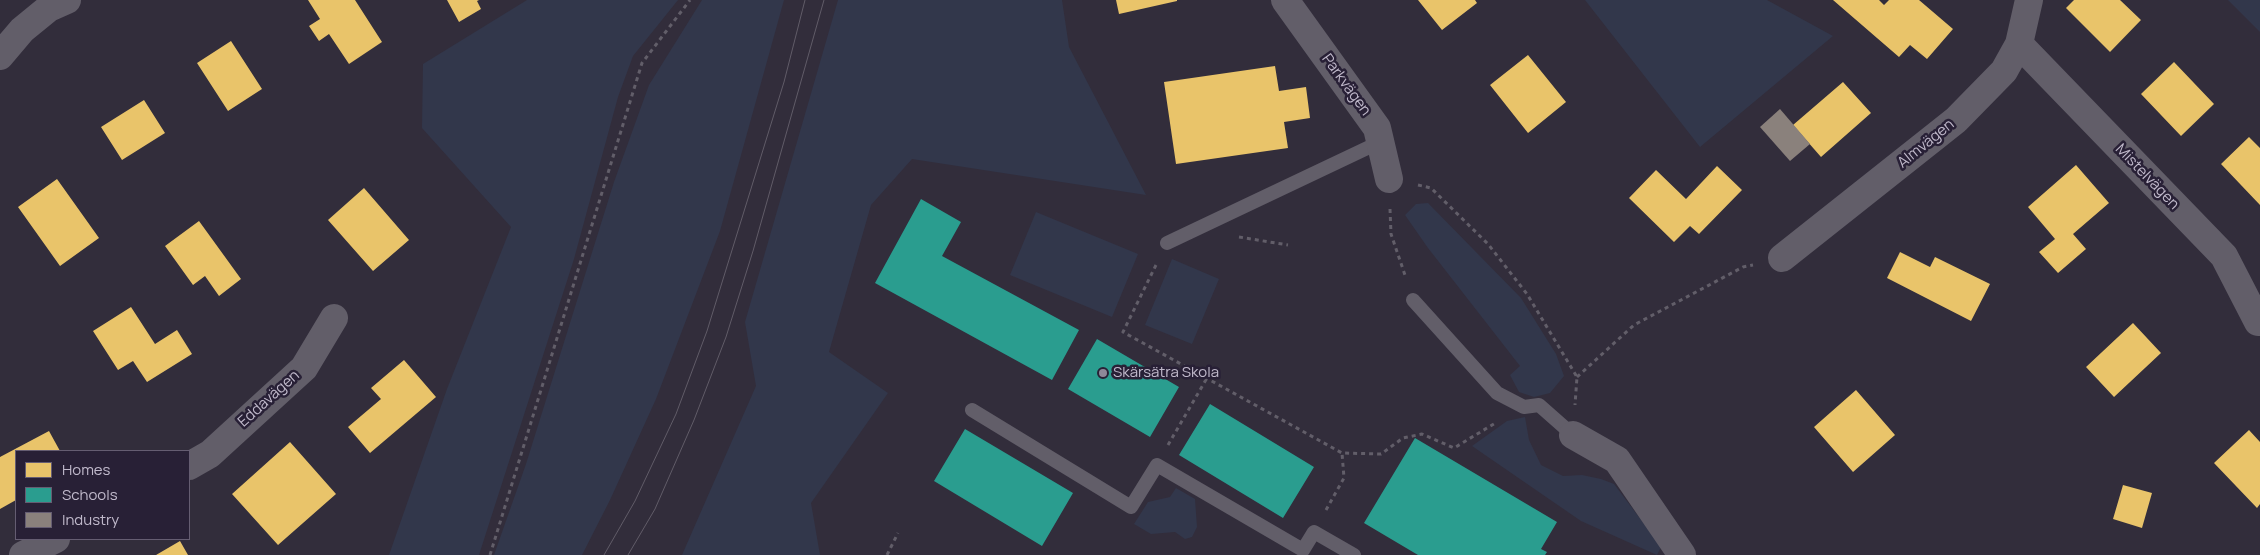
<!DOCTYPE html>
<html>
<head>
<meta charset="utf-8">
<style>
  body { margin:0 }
  #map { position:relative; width:2260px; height:555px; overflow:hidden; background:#322d3b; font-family:Manrope,sans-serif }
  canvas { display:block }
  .legend { position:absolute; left:15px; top:450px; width:175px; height:90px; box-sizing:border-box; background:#282036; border:1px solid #655d72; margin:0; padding:6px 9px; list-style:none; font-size:15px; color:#c0b9cb }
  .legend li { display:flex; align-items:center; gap:10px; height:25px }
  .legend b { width:25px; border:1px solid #655d72 }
</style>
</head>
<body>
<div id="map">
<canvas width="2260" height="555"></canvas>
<ul class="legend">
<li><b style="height:14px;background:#e9c46a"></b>Homes</li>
<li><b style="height:14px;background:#2a9d8f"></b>Schools</li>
<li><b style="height:14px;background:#8a817c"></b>Industry</li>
</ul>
</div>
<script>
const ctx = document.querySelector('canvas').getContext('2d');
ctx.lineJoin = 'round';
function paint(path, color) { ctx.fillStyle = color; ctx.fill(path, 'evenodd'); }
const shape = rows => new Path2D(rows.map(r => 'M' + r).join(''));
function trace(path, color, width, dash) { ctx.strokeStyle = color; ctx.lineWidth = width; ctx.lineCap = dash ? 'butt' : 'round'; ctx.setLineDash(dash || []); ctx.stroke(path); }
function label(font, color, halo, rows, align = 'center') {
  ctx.font = font + ' Manrope,sans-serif'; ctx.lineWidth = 5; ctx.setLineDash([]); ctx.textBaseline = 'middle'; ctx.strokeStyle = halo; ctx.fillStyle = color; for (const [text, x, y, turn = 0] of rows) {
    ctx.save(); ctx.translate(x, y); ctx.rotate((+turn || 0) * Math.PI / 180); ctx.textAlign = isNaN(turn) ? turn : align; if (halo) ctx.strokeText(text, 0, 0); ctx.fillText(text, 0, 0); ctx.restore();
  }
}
paint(shape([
  [527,0,678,0,633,56,618,97,574,259,479,555,389,555,447,389,511,227,422,128,423,64],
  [702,0,784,0,720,231,656,399,610,500,582,555,494,555,526,464,614,182,649,85],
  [838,0,1062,0,1069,47,1146,195,912,159,871,205,829,352,888,393,811,503,820,555,682,555,756,386,745,322],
  [1585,0,1767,0,1833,36,1700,147],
  [2228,0,2260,0,2260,32],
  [1428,203,1521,298,1556,354,1564,376,1550,393,1534,397,1519,392,1510,375,1520,366,1428,248,1405,215,1416,204],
  [1036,212,1138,254,1112,317,1010,275],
  [1172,259,1219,279,1192,344,1145,325],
  [1525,417,1529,440,1541,465,1563,476,1582,475,1601,479,1614,484,1651,533,1662,545,1657,555,1581,521,1472,446,1507,421],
  [1176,488,1195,499,1197,527,1192,537,1185,539,1175,532,1151,534,1134,524,1148,502,1170,497]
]), '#32374b');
paint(shape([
  [308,0,355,0,382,42,349,64,329,34,319,41,309,26,320,19],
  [447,0,479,0,477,1,481,9,459,22],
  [1116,0,1177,0,1177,1,1119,14],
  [1418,0,1475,0,1477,3,1442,30],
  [1833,0,1879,0,1884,5,1889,0,1919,0,1953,29,1927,59,1910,45,1899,57],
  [2074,0,2120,0,2141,20,2110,52,2066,8],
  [231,41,262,89,228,111,197,63],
  [1528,55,1566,102,1528,133,1490,85],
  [2174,62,2214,104,2181,136,2141,94],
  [1275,66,1279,91,1306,87,1310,118,1284,122,1288,148,1176,164,1164,82],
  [1843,82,1871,113,1821,157,1793,125],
  [144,100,165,133,122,160,101,127],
  [2249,137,2260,148,2260,205,2221,164],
  [2076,165,2109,203,2073,234,2086,249,2058,273,2039,252,2055,239,2028,207],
  [1717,166,1742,190,1699,234,1690,226,1674,242,1629,198,1656,170,1686,199],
  [57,179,99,238,60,266,18,207],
  [364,188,409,240,373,271,328,220],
  [199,221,241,279,219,296,205,276,193,285,165,246],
  [1900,252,1930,267,1935,257,1990,284,1971,321,1887,278],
  [131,307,155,344,177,330,192,354,147,382,133,361,118,370,93,331],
  [2133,323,2161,353,2114,397,2086,367],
  [404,360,436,397,370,453,348,427,381,399,371,388],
  [1856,390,1895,435,1853,472,1814,427],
  [2249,430,2260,442,2260,504,2257,508,2214,463],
  [49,431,60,451,16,451,16,500,0,509,0,457],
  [290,442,336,494,278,545,232,494],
  [2123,485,2152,493,2142,528,2113,519],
  [180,541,188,555,156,555]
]), '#e9c46a');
paint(shape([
  [921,199,961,222,942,256,1079,330,1052,380,875,283],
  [1097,339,1179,387,1150,437,1068,389],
  [1210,404,1314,467,1283,518,1179,455],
  [965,429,1073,493,1042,546,934,481],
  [1415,438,1557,522,1541,549,1547,552,1545,555,1418,555,1364,523]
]), '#2a9d8f');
paint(shape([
  [1780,109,1810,144,1790,161,1760,127]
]), '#8a817c');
trace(shape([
  [1418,185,1431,188,1488,244,1527,294,1577,377,1575,405],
  [1390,209,1391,234,1406,278],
  [1239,237,1288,245],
  [1156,265,1123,332,1342,453,1381,454,1403,438,1422,434,1454,448,1497,422],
  [1577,377,1634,325,1743,267,1753,265],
  [1168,445,1207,378],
  [1326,510,1344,478,1342,453],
  [490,555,642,63,690,0],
  [887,555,898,533]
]), '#625e69', 3, [4, 4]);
trace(shape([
  [1167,243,1380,142],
  [1413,300,1497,393,1524,407,1539,405,1573,435],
  [972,410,1131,507,1157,465,1303,550,1314,532,1354,555]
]), '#625e69', 14);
trace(shape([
  [1285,0,1377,128,1389,179],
  [2019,44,2224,256,2258,322],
  [0,56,22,30,49,8,67,0],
  [1782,258,1956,120,2004,71,2019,44,2029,0],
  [1573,435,1617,460,1682,555],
  [189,466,210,454,304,368,334,318],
  [23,555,56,539]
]), '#625e69', 28);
trace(shape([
  [604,555,635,501,676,414,707,331,784,82,805,0],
  [628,555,655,509,694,420,726,337,753,251,824,0]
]), '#615c68', 1);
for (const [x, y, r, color] of [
  [1103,373,5,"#8e8899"]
]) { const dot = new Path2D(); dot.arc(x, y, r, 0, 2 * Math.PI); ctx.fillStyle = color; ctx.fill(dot); trace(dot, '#282036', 2); }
label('15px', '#c0b9cb', '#282036', [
  ["Parkvägen",1346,85,54],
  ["Almvägen",1926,144,-39],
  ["Mistelvägen",2147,177,46],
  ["Eddavägen",269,399,-42]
]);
label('15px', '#c0b9cb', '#282036', [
  ["Skärsätra Skola",1113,373]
], 'left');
</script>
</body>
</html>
